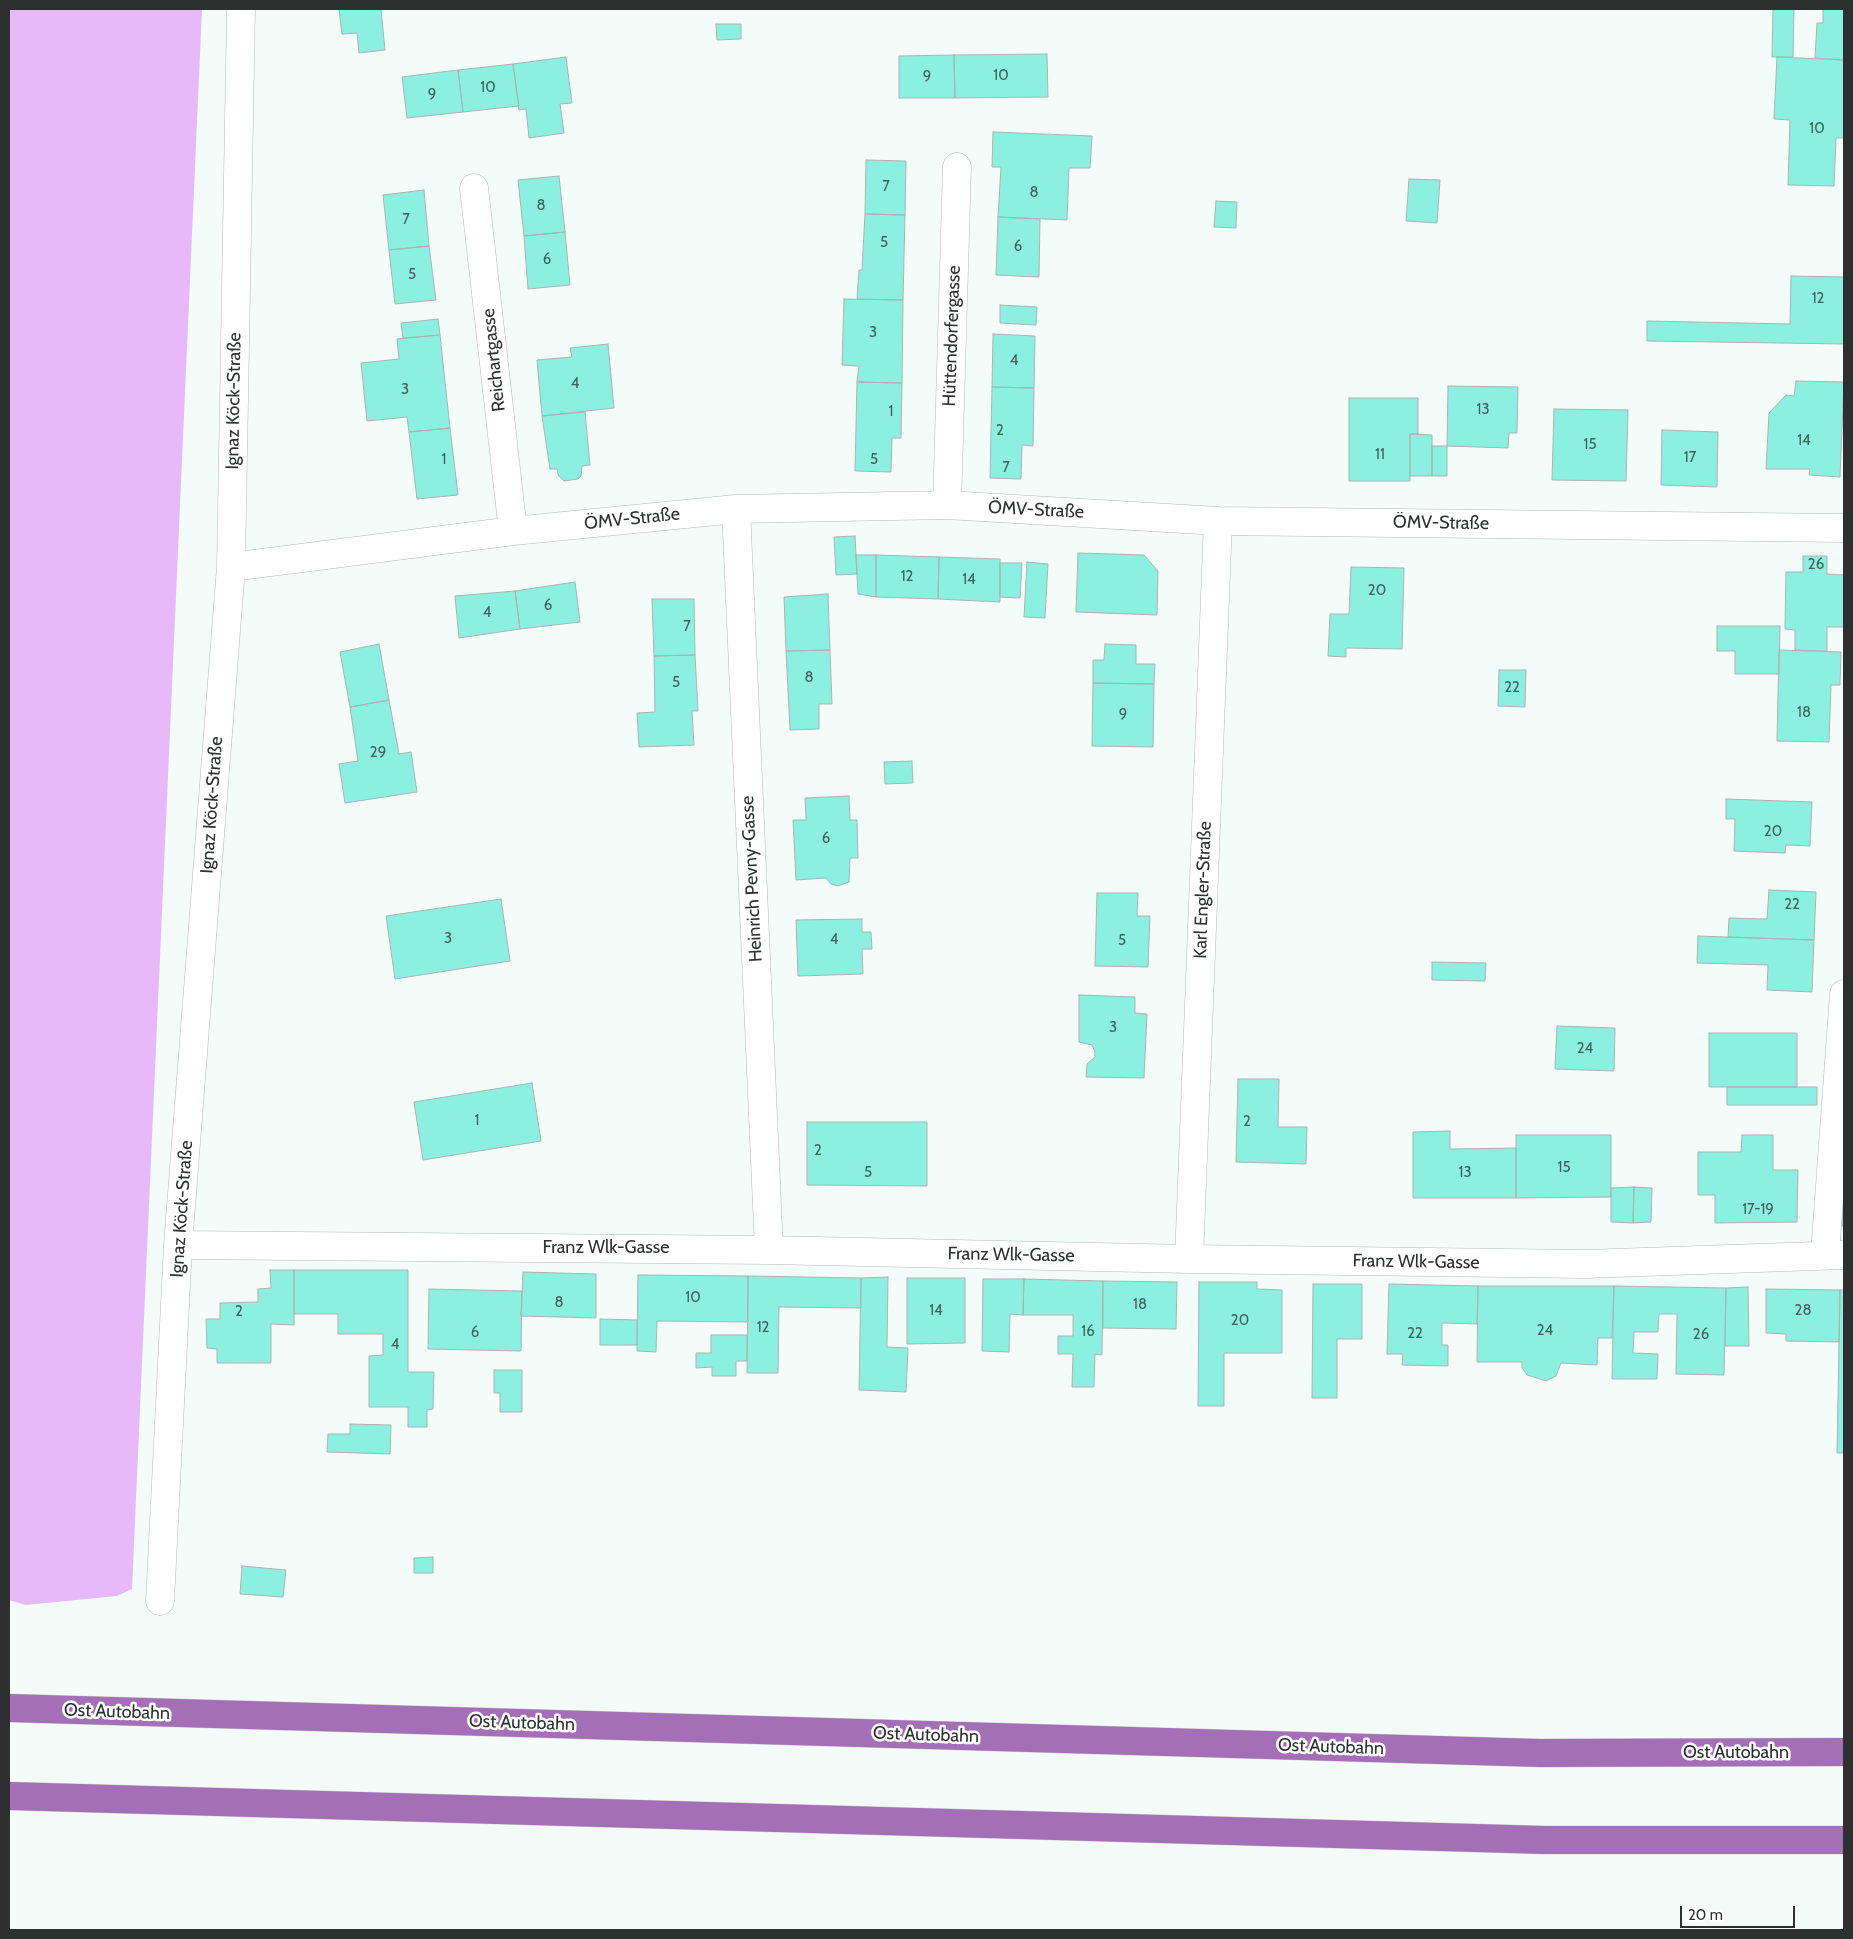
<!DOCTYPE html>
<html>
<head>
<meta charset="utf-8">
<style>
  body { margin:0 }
  #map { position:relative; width:1853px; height:1939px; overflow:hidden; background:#f4fcfa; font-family:Cabin,sans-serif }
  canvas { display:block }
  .frame { position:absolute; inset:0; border:10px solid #2d302f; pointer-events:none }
  .scale { position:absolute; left:1680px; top:1906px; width:115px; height:22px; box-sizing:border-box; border:2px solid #2d302f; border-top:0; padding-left:6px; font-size:15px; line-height:18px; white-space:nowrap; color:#2d302f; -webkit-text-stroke:4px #fff; paint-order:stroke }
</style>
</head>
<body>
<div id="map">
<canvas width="1853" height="1939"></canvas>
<div class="frame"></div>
<div class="scale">20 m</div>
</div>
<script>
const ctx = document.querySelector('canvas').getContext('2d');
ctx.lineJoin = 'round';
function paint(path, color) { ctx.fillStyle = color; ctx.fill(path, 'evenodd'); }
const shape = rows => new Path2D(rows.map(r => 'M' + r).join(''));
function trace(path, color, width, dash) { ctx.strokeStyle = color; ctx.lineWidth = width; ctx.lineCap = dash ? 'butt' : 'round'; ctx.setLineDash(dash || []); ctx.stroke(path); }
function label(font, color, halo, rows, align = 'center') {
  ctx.font = font + ' Cabin,sans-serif'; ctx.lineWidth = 5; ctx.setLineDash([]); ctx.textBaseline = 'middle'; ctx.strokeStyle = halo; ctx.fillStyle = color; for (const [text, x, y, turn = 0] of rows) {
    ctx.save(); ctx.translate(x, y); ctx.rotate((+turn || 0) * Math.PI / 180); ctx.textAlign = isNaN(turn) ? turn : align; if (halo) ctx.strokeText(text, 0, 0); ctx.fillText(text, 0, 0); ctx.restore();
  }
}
paint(shape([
  [9,9,202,9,132,1589,117,1596,26,1605,9,1600]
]), '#e7b9f8');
const building = shape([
  [339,9,381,9,385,50,359,53,357,33,342,34,339,9],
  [1773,9,1794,9,1793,57,1772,57,1773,9],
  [1823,9,1844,9,1844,60,1815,58,1817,23,1823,23,1823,9],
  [716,24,741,24,741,39,717,40,716,24],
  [1047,54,1048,97,955,98,954,55,1047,54],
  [954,55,955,98,899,98,899,56,954,55],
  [566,57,572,103,560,104,564,133,529,138,526,109,519,110,513,64,566,57],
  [1777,57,1844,60,1844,138,1836,138,1834,186,1788,185,1790,120,1774,119,1777,57],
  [513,64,519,106,463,112,458,70,513,64],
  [458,70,463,112,407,118,402,77,458,70],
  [993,132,1092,136,1090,168,1069,168,1067,220,998,217,1001,167,992,167,993,132],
  [866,160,906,161,905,215,865,214,866,160],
  [559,176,565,232,524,236,518,180,559,176],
  [1409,179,1440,180,1437,223,1406,221,1409,179],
  [424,190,429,246,389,250,383,195,424,190],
  [1216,201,1237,202,1236,228,1214,227,1216,201],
  [865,214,905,215,903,300,857,299,859,270,862,270,865,214],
  [998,217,1040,219,1039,277,996,275,998,217],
  [565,232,570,285,528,289,524,236,565,232],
  [429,246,436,300,395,304,389,250,429,246],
  [1791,276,1844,277,1844,344,1647,341,1647,321,1790,324,1791,276],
  [844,299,903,300,902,383,857,382,859,366,842,365,844,299],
  [1000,305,1037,307,1036,325,1000,323,1000,305],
  [438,319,440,335,403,338,401,323,438,319],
  [993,334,1035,336,1034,388,992,387,993,334],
  [440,335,450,428,409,432,407,417,367,421,361,363,399,359,397,339,440,335],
  [608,344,614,408,542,416,537,360,572,357,570,348,608,344],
  [1796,381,1844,382,1840,477,1809,475,1810,469,1766,469,1769,413,1786,395,1794,396,1796,381],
  [857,382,902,383,901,438,892,438,891,472,855,471,857,382],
  [1448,386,1518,387,1517,433,1509,433,1508,448,1447,446,1448,386],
  [992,387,1034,388,1033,446,1022,445,1021,479,990,478,992,387],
  [1349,398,1418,398,1418,434,1410,434,1410,481,1349,481,1349,398],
  [1554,409,1628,410,1626,481,1552,480,1554,409],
  [585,412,590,465,582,466,581,476,578,479,564,481,558,475,557,469,550,469,542,416,585,412],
  [450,428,458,495,417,499,409,432,450,428],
  [1662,430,1718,432,1717,487,1661,485,1662,430],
  [1410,434,1432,435,1432,476,1410,476,1410,434],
  [1432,446,1447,446,1447,476,1432,476,1432,446],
  [855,536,857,574,836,575,834,537,855,536],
  [1078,553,1144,555,1158,571,1157,615,1076,612,1078,553],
  [856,555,876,555,876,597,858,594,856,555],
  [876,555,939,557,938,599,876,597,876,555],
  [1803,556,1827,556,1827,574,1844,575,1844,627,1827,627,1827,651,1795,650,1795,630,1785,629,1786,572,1803,572,1803,556],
  [939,557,1000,559,1000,602,938,599,939,557],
  [1027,562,1048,564,1045,618,1024,617,1027,562],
  [1000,563,1022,563,1020,598,1000,597,1000,563],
  [1351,567,1404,568,1402,649,1346,648,1346,657,1328,656,1330,614,1349,614,1351,567],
  [575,582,580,622,520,629,515,591,575,582],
  [515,591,520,629,459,638,455,596,515,591],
  [828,594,830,650,786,651,784,597,828,594],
  [652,599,694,599,695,655,654,656,652,599],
  [1717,626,1780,626,1779,674,1735,674,1735,651,1717,651,1717,626],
  [379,644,389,700,350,707,340,652,379,644],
  [1105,644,1136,645,1136,664,1155,664,1154,684,1093,683,1093,660,1104,660,1105,644],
  [830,650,832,704,819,704,819,729,790,730,786,651,830,650],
  [1779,650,1841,652,1840,685,1831,685,1829,742,1777,741,1779,650],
  [695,655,698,711,692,711,694,745,639,747,637,713,655,712,654,656,695,655],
  [1499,670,1526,670,1525,707,1498,706,1499,670],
  [1093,683,1154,684,1153,747,1092,746,1093,683],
  [389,700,399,754,411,752,417,792,345,803,339,764,358,761,350,707,389,700],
  [912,761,913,783,885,784,884,762,912,761],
  [849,796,850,820,857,820,858,858,850,858,849,882,838,886,831,884,826,878,796,880,793,820,806,820,805,798,849,796],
  [1726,799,1812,802,1810,846,1786,845,1785,853,1734,851,1735,819,1726,819,1726,799],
  [1769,890,1816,892,1814,940,1728,937,1729,918,1767,919,1769,890],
  [1097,893,1138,893,1137,916,1150,916,1148,967,1095,966,1097,893],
  [501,899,510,961,395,979,386,916,501,899],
  [862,919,862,932,871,932,872,949,862,949,863,974,798,976,796,920,862,919],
  [1698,936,1814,940,1812,992,1767,990,1768,965,1697,963,1698,936],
  [1432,962,1486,963,1485,981,1432,980,1432,962],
  [1079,995,1135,997,1135,1013,1147,1014,1144,1078,1086,1077,1087,1064,1095,1057,1095,1052,1092,1045,1079,1042,1079,995],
  [1557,1026,1615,1028,1614,1071,1555,1069,1557,1026],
  [1709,1033,1797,1033,1797,1087,1709,1087,1709,1033],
  [1238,1079,1279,1079,1278,1127,1307,1127,1306,1164,1236,1162,1238,1079],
  [532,1083,541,1141,423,1160,414,1102,532,1083],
  [1727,1087,1817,1087,1817,1105,1727,1105,1727,1087],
  [807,1122,927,1122,927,1186,807,1185,807,1122],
  [1450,1131,1450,1149,1516,1148,1516,1198,1413,1198,1413,1132,1450,1131],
  [1516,1135,1611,1135,1611,1197,1516,1198,1516,1135],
  [1742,1135,1773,1135,1773,1170,1798,1170,1797,1222,1715,1223,1715,1195,1698,1195,1698,1152,1741,1152,1742,1135],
  [1842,1138,1844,1138,1844,1226,1842,1226,1842,1138],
  [1634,1187,1652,1188,1651,1222,1633,1223,1634,1187],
  [1634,1187,1633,1223,1611,1222,1611,1188,1634,1187],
  [270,1270,294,1270,294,1325,271,1324,271,1363,217,1363,217,1349,207,1348,206,1319,220,1319,220,1303,258,1302,258,1289,271,1288,270,1270],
  [294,1270,408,1270,408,1372,434,1372,433,1409,427,1410,427,1427,408,1427,408,1407,369,1407,369,1356,383,1355,383,1334,338,1334,338,1314,294,1314,294,1270],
  [523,1272,596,1274,596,1318,521,1316,523,1272],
  [638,1275,748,1276,748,1322,657,1321,656,1352,637,1351,638,1275],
  [748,1276,861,1278,861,1308,779,1307,778,1373,747,1373,748,1276],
  [888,1277,887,1347,908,1348,906,1392,859,1390,861,1278,888,1277],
  [907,1278,965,1278,965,1343,907,1344,907,1278],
  [983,1279,1024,1279,1023,1315,1010,1314,1009,1352,982,1351,983,1279],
  [1024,1279,1103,1281,1102,1355,1095,1354,1094,1387,1072,1387,1073,1354,1058,1354,1058,1336,1073,1336,1073,1315,1023,1315,1024,1279],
  [1103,1281,1177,1282,1176,1329,1103,1328,1103,1281],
  [1199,1282,1257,1282,1257,1289,1282,1290,1282,1353,1224,1353,1224,1406,1198,1406,1199,1282],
  [1313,1284,1362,1284,1362,1339,1337,1339,1337,1398,1312,1398,1313,1284],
  [1389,1284,1478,1286,1477,1324,1442,1323,1442,1345,1448,1345,1448,1366,1402,1365,1403,1354,1387,1354,1389,1284],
  [1478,1286,1614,1286,1612,1338,1598,1338,1597,1365,1561,1363,1556,1376,1546,1381,1527,1375,1522,1368,1522,1362,1477,1362,1478,1286],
  [1614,1286,1726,1288,1724,1375,1676,1374,1677,1314,1659,1314,1658,1332,1634,1332,1633,1353,1658,1354,1657,1379,1612,1379,1614,1286],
  [1748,1287,1749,1346,1725,1346,1726,1288,1748,1287],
  [429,1289,522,1291,521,1351,428,1349,429,1289],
  [1766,1289,1840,1290,1839,1342,1786,1341,1786,1334,1766,1333,1766,1289],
  [1840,1290,1844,1290,1844,1453,1837,1453,1840,1290],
  [600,1319,637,1320,637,1345,600,1345,600,1319],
  [711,1335,747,1335,747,1361,736,1361,736,1376,712,1376,712,1367,696,1368,696,1353,711,1353,711,1335],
  [494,1370,522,1370,522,1412,500,1412,500,1393,494,1393,494,1370],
  [350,1424,391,1425,390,1454,327,1452,328,1434,350,1434,350,1424],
  [433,1557,433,1573,414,1573,414,1558,433,1557],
  [242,1566,286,1570,283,1597,240,1594,242,1566]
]);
paint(building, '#8bf0e0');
trace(building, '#acb3b1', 1);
const minor = shape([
  [474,188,513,531],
  [947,505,957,167],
  [736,509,769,1250],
  [231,567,513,531,736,509,947,505,1218,521,1844,528],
  [178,1245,769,1250,1189,1259,1586,1264,1844,1255],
  [1825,1254,1844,994],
  [1189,1259,1218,521],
  [160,1601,178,1245,231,567,241,9]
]);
const highway = shape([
  [9,1708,1540,1753,1844,1752],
  [9,1796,1545,1840,1844,1840]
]);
trace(minor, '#b2b9b7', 29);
trace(highway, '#d5d6d5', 29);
trace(minor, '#fff', 28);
trace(highway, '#a46fb7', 28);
label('15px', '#44605b', null, [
  ["10",1001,76],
  ["9",927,77],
  ["10",488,88],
  ["9",432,95],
  ["10",1817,129],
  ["7",886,187],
  ["8",1034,193],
  ["8",541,206],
  ["7",406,220],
  ["5",884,243],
  ["6",1018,247],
  ["6",547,260],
  ["5",412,275],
  ["12",1818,299],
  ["3",873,333],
  ["4",1014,361],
  ["4",575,384],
  ["3",405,390],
  ["13",1483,410],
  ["1",891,412],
  ["2",1000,431],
  ["14",1804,441],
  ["15",1590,445],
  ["11",1380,455],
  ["17",1690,458],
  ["1",444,460],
  ["5",874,460],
  ["7",1006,468],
  ["26",1816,565],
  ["12",907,577],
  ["14",969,580],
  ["20",1377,591],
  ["6",548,606],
  ["4",487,613],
  ["7",687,627],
  ["8",809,678],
  ["5",676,683],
  ["22",1512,688],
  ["18",1804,713],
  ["9",1123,715],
  ["29",378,753],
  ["20",1773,832],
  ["6",826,839],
  ["22",1792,905],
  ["3",448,939],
  ["4",834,940],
  ["5",1122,941],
  ["3",1113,1028],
  ["24",1585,1049],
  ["1",477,1121],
  ["2",1247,1122],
  ["2",818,1151],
  ["15",1564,1168],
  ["5",868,1173],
  ["13",1465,1173],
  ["17-19",1758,1210],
  ["10",693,1298],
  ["8",559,1303],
  ["18",1140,1305],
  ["14",936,1311],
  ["28",1803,1311],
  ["2",239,1312],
  ["20",1240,1321],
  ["12",763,1328],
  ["24",1545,1331],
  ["16",1088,1332],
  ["6",475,1333],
  ["22",1415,1334],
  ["26",1701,1335],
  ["4",395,1345]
]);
label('18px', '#2d302f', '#fff', [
  ["Hüttendorfergasse",952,336,-88],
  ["Reichartgasse",494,360,-96],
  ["Ignaz Köck-Straße",234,401,-89],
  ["ÖMV-Straße",1036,510,3],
  ["ÖMV-Straße",632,519,-6],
  ["ÖMV-Straße",1441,523,1],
  ["Ignaz Köck-Straße",212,805,-86],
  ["Heinrich Pevny-Gasse",752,879,-93],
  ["Karl Engler-Straße",1203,890,-88],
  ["Ignaz Köck-Straße",182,1209,-86],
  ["Franz Wlk-Gasse",606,1248],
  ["Franz Wlk-Gasse",1011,1255,1],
  ["Franz Wlk-Gasse",1416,1262,1],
  ["Ost Autobahn",117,1712,2],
  ["Ost Autobahn",522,1723,2],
  ["Ost Autobahn",926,1735,2],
  ["Ost Autobahn",1331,1747,2],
  ["Ost Autobahn",1736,1753]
]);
</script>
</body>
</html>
